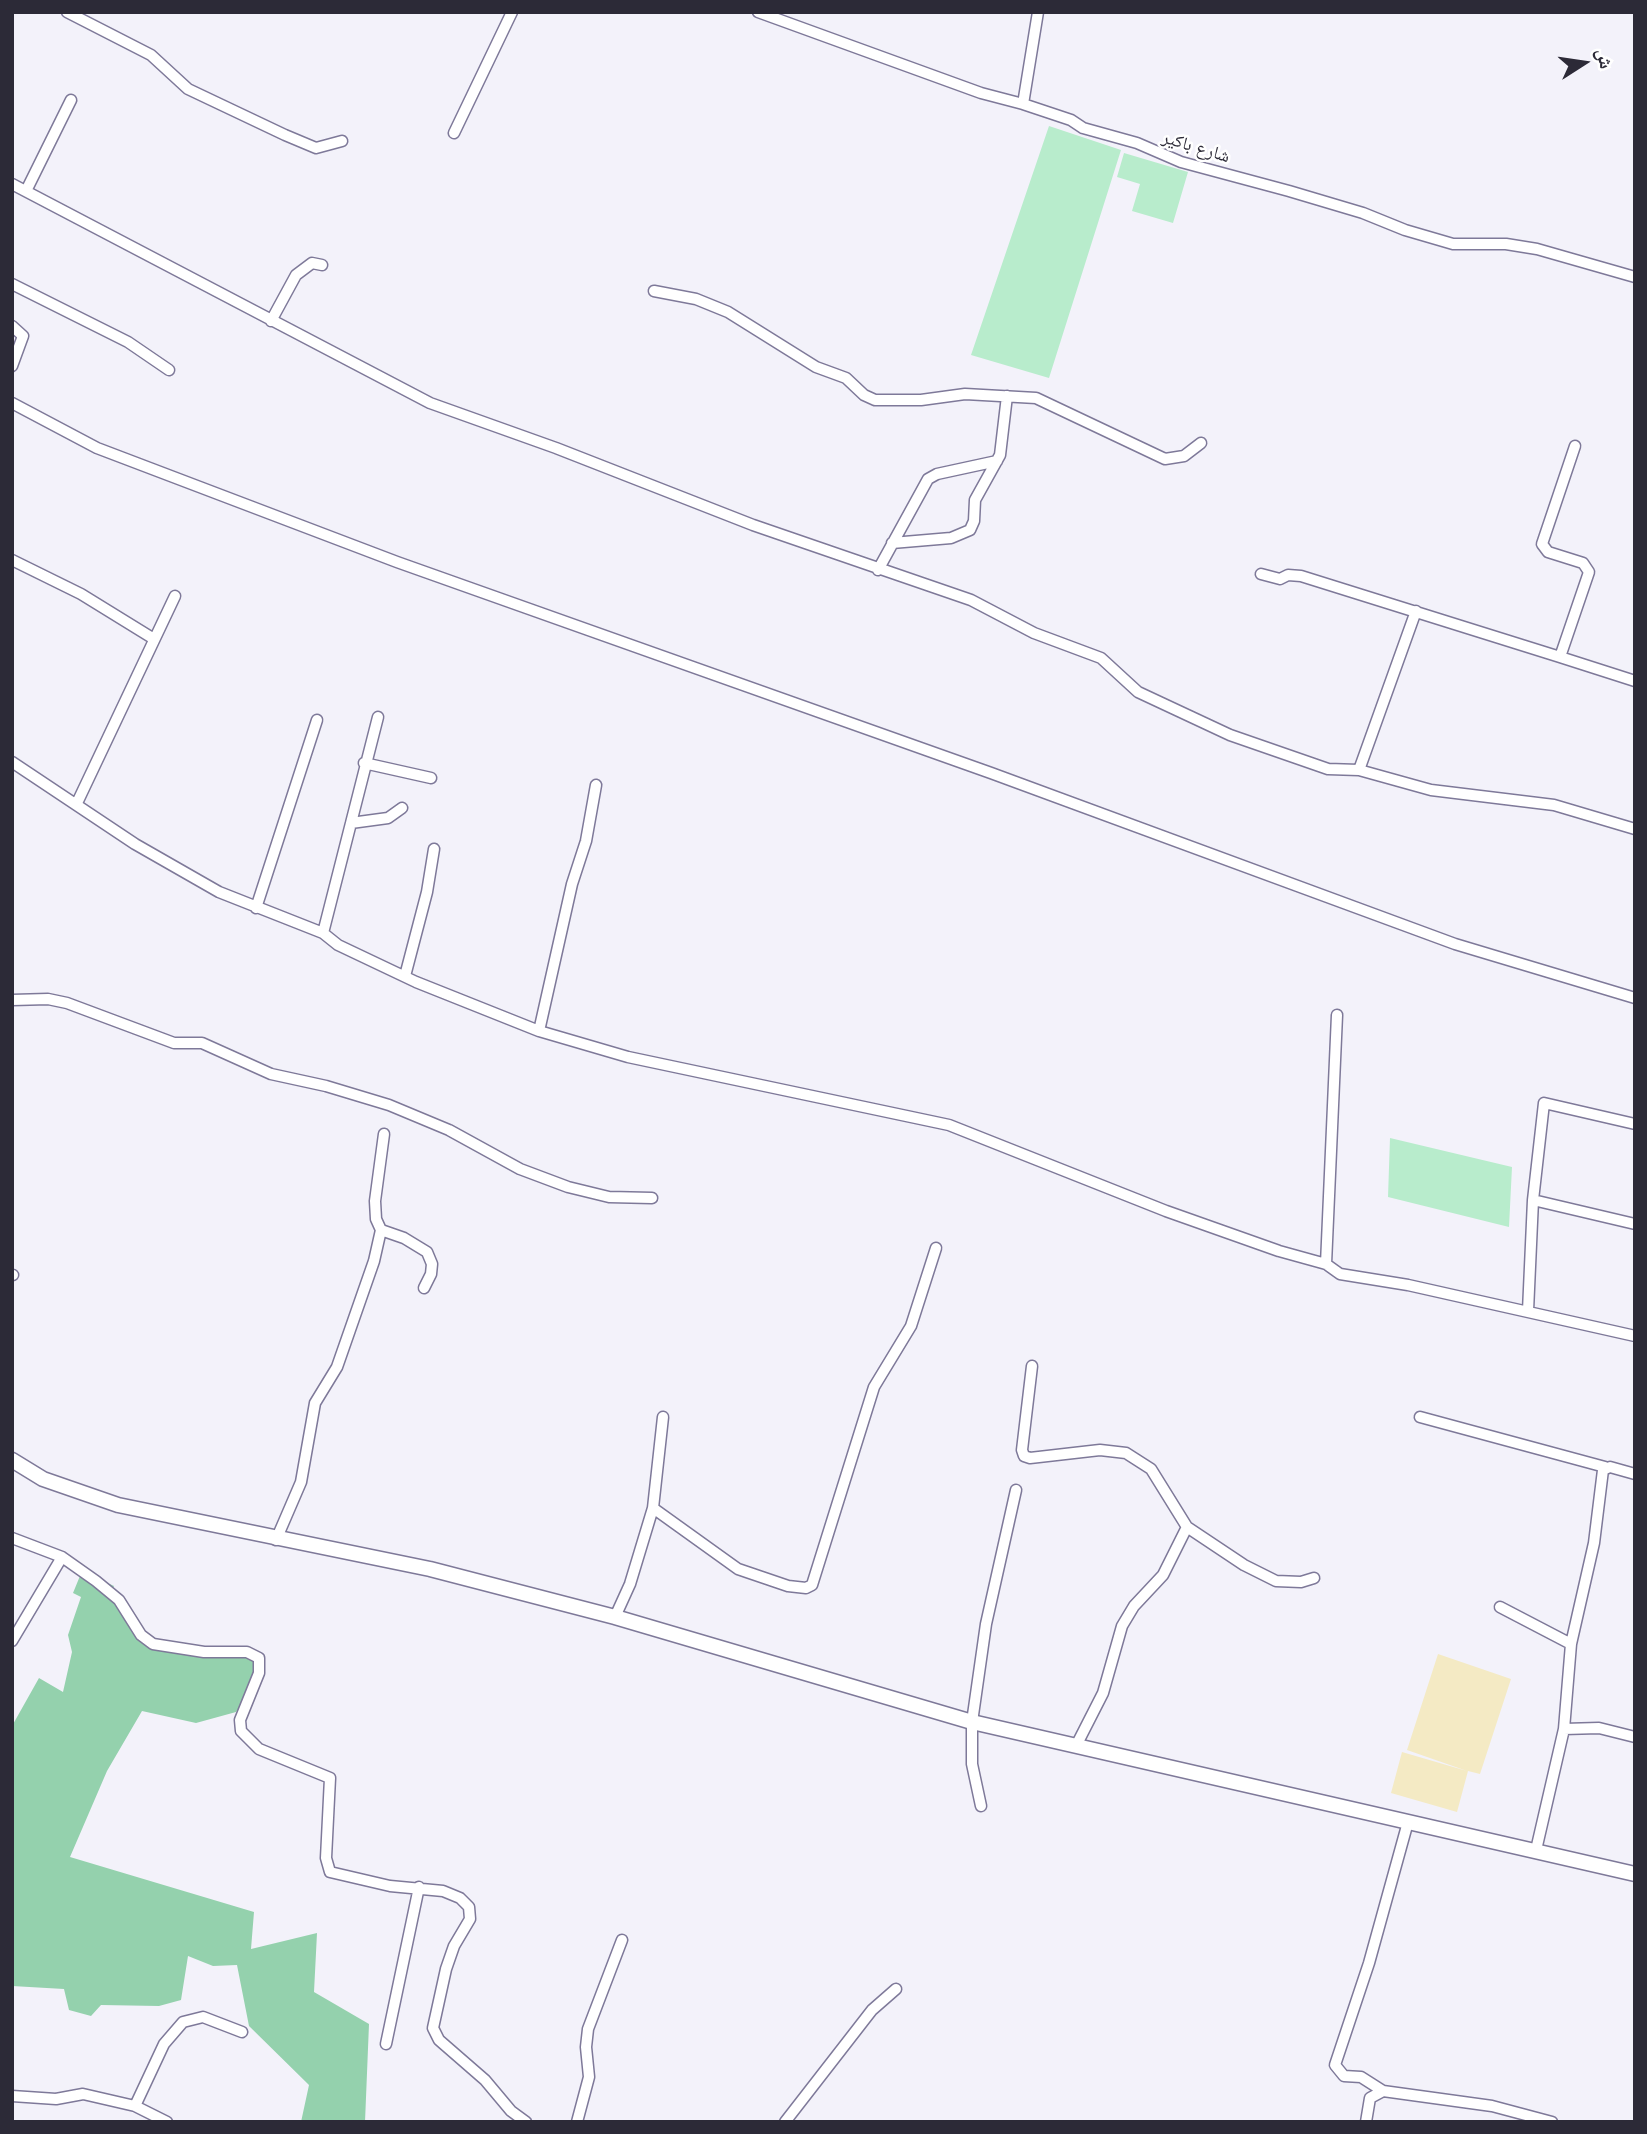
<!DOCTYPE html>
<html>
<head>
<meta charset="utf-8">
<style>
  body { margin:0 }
  #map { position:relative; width:1647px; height:2134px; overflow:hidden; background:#f3f2fa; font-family:Inter,"Noto Naskh Arabic",sans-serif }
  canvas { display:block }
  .frame { position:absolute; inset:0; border:14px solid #2c2a37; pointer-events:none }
  .north { position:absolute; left:1549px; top:28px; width:70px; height:70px; -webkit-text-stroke:5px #fff; paint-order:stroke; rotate:78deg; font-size:19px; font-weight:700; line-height:28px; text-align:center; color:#2c2a37 }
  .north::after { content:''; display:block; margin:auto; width:24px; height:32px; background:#2c2a37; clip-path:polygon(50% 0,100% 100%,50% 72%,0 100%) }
</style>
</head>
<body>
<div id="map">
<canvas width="1647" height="2134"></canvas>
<div class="frame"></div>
<div class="north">ش</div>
</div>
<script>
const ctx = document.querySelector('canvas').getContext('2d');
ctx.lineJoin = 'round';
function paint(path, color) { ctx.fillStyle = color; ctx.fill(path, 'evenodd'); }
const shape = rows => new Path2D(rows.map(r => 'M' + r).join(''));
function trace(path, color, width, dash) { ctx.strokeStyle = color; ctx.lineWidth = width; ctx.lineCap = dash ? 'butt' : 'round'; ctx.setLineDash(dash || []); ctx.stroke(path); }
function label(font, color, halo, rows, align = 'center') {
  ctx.font = font + ' Inter,"Noto Naskh Arabic",sans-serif'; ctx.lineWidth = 5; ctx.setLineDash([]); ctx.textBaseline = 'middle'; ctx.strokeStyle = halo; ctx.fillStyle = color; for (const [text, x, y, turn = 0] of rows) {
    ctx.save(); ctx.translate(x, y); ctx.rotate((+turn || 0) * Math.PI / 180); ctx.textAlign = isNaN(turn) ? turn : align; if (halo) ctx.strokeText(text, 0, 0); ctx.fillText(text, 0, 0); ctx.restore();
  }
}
paint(shape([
  [1049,126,1121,150,1049,378,971,355],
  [1124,153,1188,172,1173,223,1132,211,1140,184,1117,177],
  [1390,1138,1512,1167,1509,1227,1388,1197]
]), '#b8eccc');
paint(shape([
  [82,1571,114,1586,111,1593,134,1624,165,1648,193,1656,254,1653,259,1673,253,1689,236,1712,196,1723,142,1711,107,1771,70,1857,254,1912,251,1949,317,1933,314,1992,369,2024,365,2122,301,2122,309,2085,249,2026,237,1965,213,1966,188,1956,181,2000,159,2006,101,2005,91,2016,69,2010,64,1989,12,1986,12,1726,39,1678,63,1692,72,1652,68,1635,81,1597,73,1593]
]), '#94d1ad');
paint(shape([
  [1438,1654,1511,1679,1480,1774,1468,1771,1457,1812,1391,1793,1402,1752,1467,1771,1407,1750]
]), '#f4eac4');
const street = shape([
  [67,12,151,55,188,89,285,135,316,148,342,141],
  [758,12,981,93,1023,104,1071,120,1083,128,1137,143,1181,162,1289,191,1363,213,1405,230,1453,244,1506,244,1537,249,1635,277],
  [1023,104,1038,12],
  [454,133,512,12],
  [12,184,430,403,556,448,753,525,971,600,1034,633,1101,658,1138,692,1230,735,1328,769,1359,770,1431,790,1554,805,1635,829],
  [26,191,71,100],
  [12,284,128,342,169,370],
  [654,291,696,299,728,312,816,367,846,378,864,395,875,400,921,400,965,394,1036,398,1165,459,1184,456,1201,443],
  [271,321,296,275,312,263,322,265],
  [12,326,23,336,12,366],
  [12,403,97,448,397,562,991,773,1455,944,1635,998],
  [1575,446,1542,544,1548,552,1583,563,1589,572,1560,657,1635,681],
  [892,543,951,538,970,530,974,521,975,500,1000,455,1007,396],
  [12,560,81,594,154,639],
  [878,570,928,479,937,474,997,461],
  [1261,574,1280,579,1288,575,1301,576,1560,657],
  [12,762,135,844,219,892,323,933,338,945,416,982,539,1031,628,1057,949,1125,1166,1211,1279,1251,1326,1264,1340,1274,1408,1285,1635,1336],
  [364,763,431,778],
  [1359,770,1416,611],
  [77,803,175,596],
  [351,823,388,818,402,808],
  [256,908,317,720],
  [323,933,378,717],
  [405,976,427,892,434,849],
  [12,1000,48,999,67,1003,174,1043,202,1043,271,1074,326,1086,389,1105,449,1130,520,1169,568,1187,609,1197,652,1198],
  [539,1031,572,884,586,841,596,785],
  [1635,1124,1544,1103,1533,1200,1635,1224],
  [381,1230,404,1238,427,1252,432,1264,431,1274,424,1288],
  [1326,1264,1337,1015],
  [12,1275,13,1275],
  [1528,1311,1533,1200],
  [1032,1366,1022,1450,1024,1456,1030,1458,1100,1450,1126,1453,1151,1469,1187,1527],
  [1420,1417,1605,1467],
  [653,1508,738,1569,788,1586,806,1588,812,1585,874,1387,911,1326,936,1248],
  [12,1538,62,1557,96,1581,119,1600,141,1635,153,1644,204,1652,247,1652,259,1658,259,1673,240,1720,241,1731,259,1749,330,1778,326,1858,330,1872,390,1886,443,1891,460,1898,469,1907,470,1919,454,1946,446,1969,433,2028,439,2040,485,2080,511,2111,526,2122],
  [276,1540,301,1482,315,1403,337,1367,374,1261,381,1230,376,1219,375,1201,384,1134],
  [1500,1607,1571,1644,1564,1729,1536,1850],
  [615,1617,630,1584,653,1508,663,1417],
  [12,1641,62,1557],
  [1571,1644,1594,1543,1603,1470,1610,1467,1635,1474],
  [1564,1729,1599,1728,1635,1737],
  [1077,1744,1103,1693,1122,1626,1134,1606,1163,1575,1187,1527,1244,1565,1276,1581,1301,1582,1314,1578],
  [981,1806,972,1764,972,1722,986,1624,1016,1490],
  [386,2044,419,1887],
  [1383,2091,1361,2077,1344,2076,1335,2065,1369,1963,1408,1822],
  [12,2096,56,2099,83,2094,135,2106,164,2044,183,2022,203,2017,242,2032],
  [135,2106,167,2122],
  [577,2122,589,2077,586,2047,588,2029,622,1940],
  [785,2122,872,2010,896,1989],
  [1366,2122,1370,2098,1383,2091,1492,2106,1552,2122]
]);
const secondary = shape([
  [12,1460,43,1479,118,1505,430,1569,615,1617,972,1722,1635,1874]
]);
trace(street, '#7e7999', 13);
trace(secondary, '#7e7999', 17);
trace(street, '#fff', 10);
trace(secondary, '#fff', 14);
label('18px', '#2c2a37', '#fff', [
  ["شارع باكير",1196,147,17]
]);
</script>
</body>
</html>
